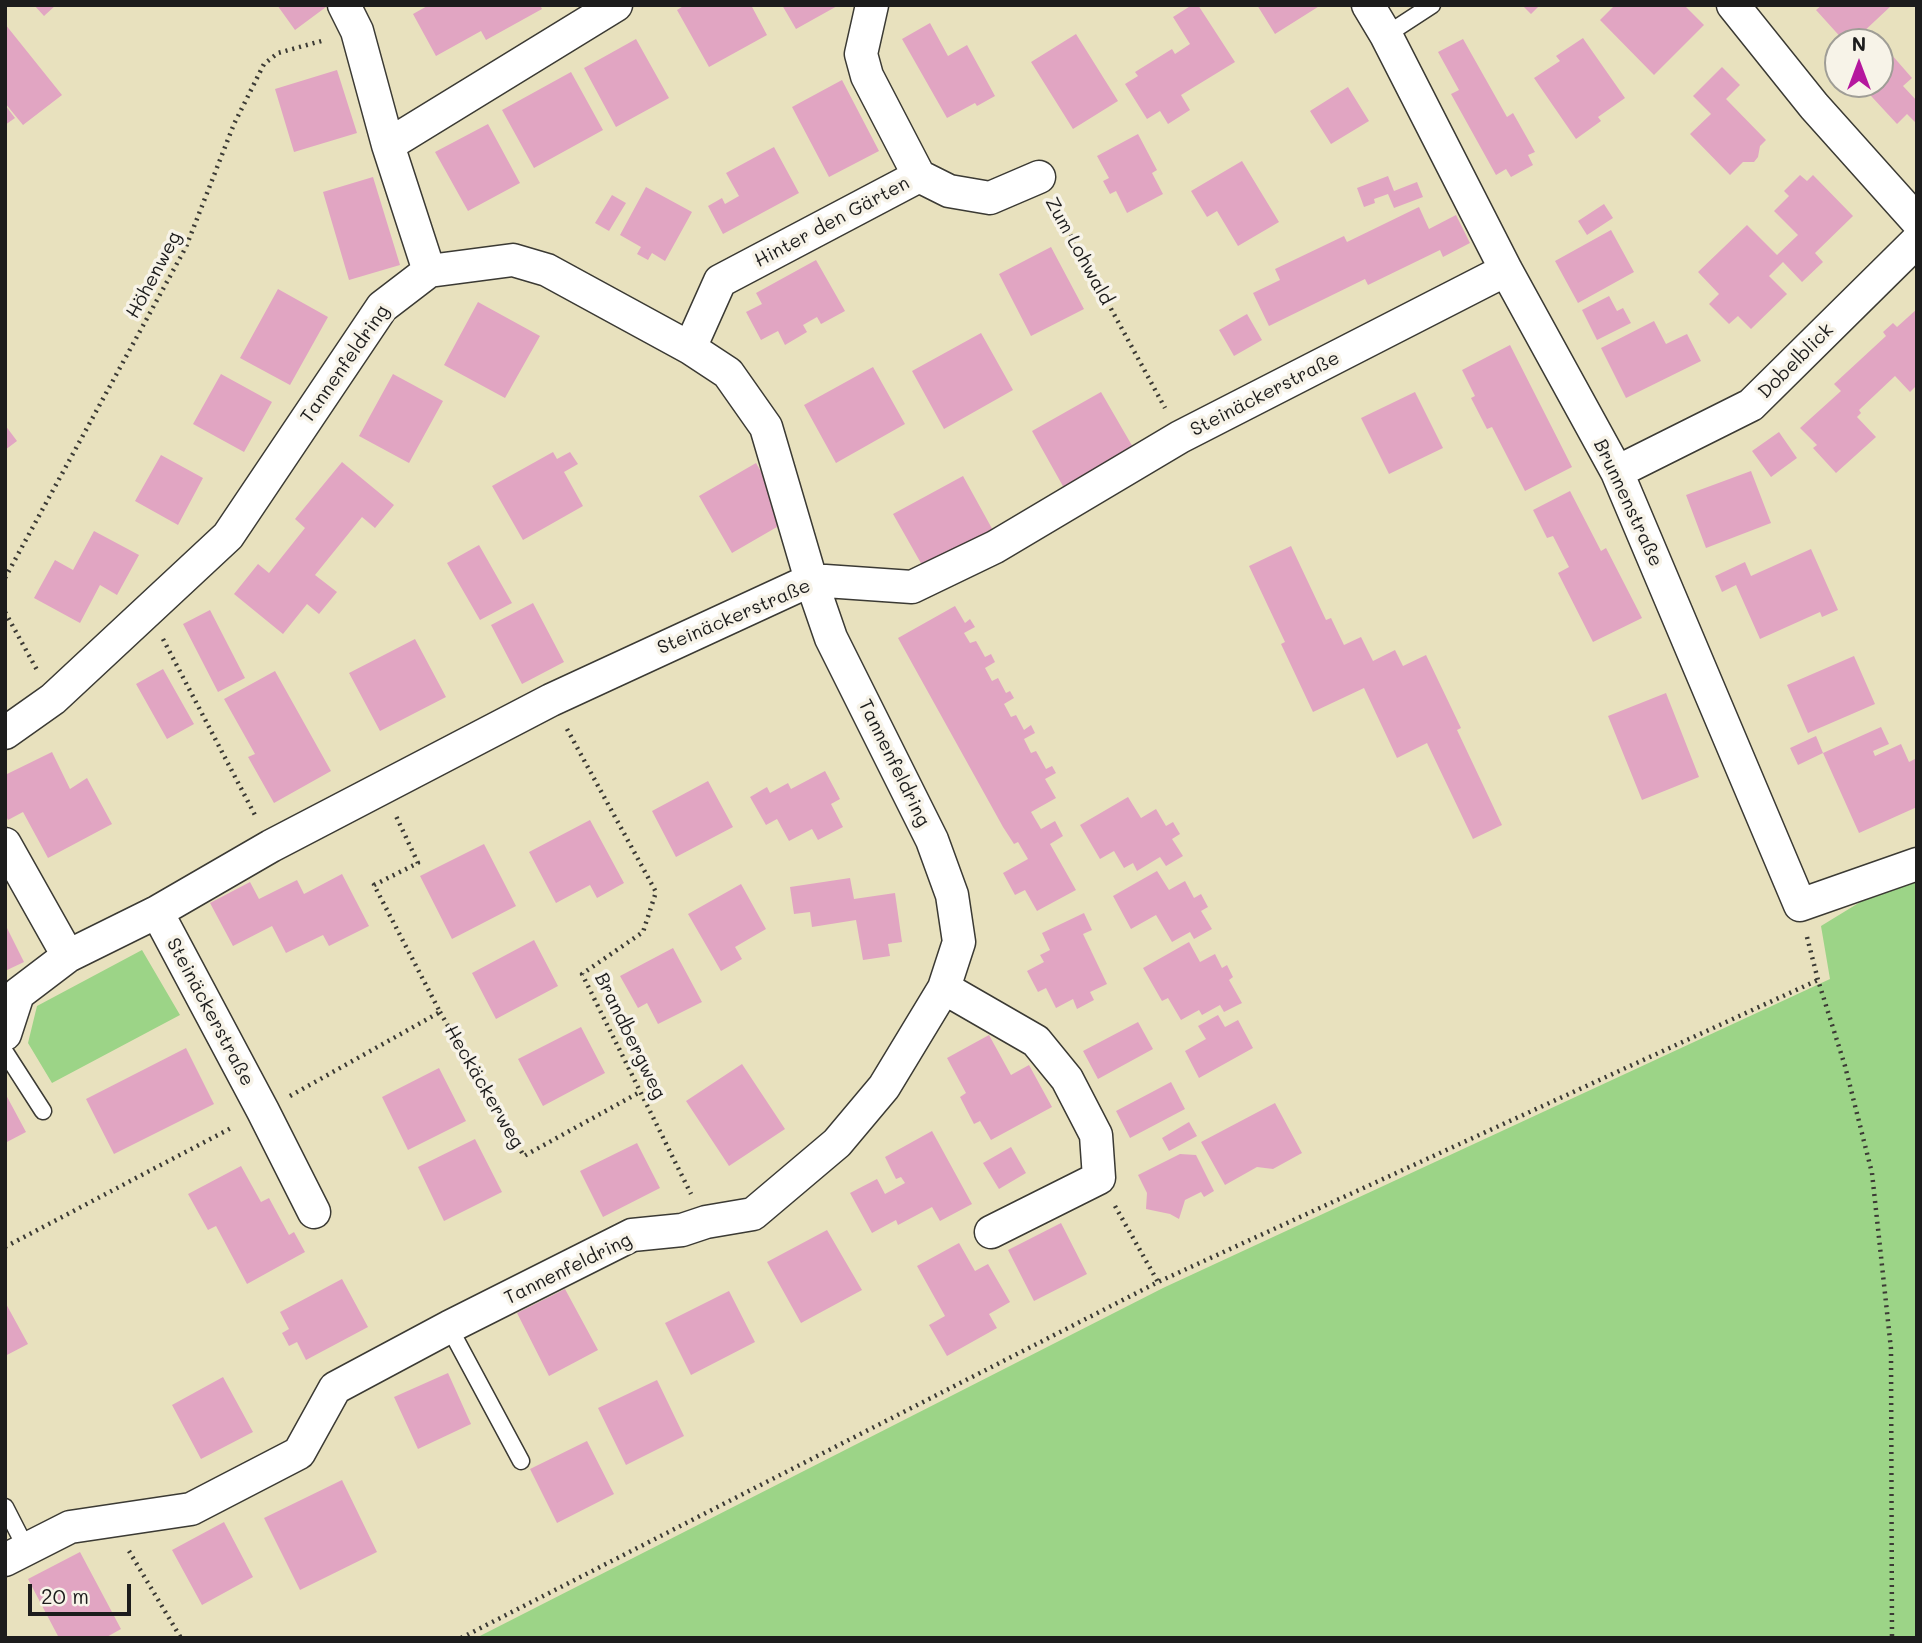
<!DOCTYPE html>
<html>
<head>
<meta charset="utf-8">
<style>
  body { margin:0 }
  #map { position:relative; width:1922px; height:1643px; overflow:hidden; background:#e8e1be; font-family:Mali,sans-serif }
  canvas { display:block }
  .frame { position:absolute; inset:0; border:7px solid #1c1c1c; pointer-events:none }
  .north { position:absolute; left:1824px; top:28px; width:70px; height:70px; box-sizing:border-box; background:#f7f3e8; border:2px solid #9f9d96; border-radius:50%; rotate:0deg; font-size:19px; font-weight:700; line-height:28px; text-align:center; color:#1c1c1c }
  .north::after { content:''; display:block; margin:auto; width:24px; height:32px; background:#b5179e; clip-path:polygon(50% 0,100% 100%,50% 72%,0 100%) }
  .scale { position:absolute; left:28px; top:1584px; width:103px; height:32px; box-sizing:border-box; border:4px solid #1c1c1c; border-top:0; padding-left:9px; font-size:21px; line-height:24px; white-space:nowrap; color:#1c1c1c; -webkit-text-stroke:5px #f7f3e8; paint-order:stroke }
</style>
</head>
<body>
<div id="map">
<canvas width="1922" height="1643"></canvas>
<div class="frame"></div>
<div class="north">N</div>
<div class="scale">20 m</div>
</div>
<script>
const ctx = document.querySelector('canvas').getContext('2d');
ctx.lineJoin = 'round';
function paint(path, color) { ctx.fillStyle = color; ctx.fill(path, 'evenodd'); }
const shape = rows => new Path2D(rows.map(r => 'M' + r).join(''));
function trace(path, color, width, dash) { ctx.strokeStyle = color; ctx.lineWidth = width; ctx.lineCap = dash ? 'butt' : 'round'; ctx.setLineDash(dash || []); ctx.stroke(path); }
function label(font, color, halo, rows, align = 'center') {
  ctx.font = font + ' Mali,sans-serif'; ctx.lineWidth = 7; ctx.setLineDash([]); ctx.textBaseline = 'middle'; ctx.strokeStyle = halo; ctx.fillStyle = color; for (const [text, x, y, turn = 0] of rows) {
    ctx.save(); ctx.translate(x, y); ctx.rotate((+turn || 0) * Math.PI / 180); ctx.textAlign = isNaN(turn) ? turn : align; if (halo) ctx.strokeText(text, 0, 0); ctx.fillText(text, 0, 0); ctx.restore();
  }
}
paint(shape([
  [1917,875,1917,1638,476,1638,1163,1288,1830,979,1821,926,1875,893],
  [142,950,180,1015,52,1083,28,1043,37,1006]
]), '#9cd487');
paint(shape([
  [34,5,56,5,44,16],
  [277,5,325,5,326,7,295,30],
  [429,5,540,5,542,9,486,40,481,31,436,56,413,14],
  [685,5,751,5,767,35,709,67,677,10],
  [782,5,839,5,796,29],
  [1192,5,1198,5,1235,62,1181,95,1190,110,1168,124,1160,111,1147,119,1125,84,1138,76,1135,72,1172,49,1175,54,1190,44,1173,17],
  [1257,5,1321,5,1275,34],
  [1522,5,1540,5,1531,14],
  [1615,5,1684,5,1704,25,1654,75,1600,20],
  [1822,5,1892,5,1860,35,1866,42,1845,42,1816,10],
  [930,23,948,56,967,45,995,96,977,106,975,103,947,118,902,39],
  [5,24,62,95,23,125,5,103],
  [1076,34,1118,101,1073,129,1031,62],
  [1583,38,1625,98,1598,117,1601,121,1576,139,1534,78,1560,61,1556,56],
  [636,39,669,98,616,127,584,68],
  [1463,39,1507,117,1513,113,1535,152,1528,155,1533,165,1511,177,1506,169,1496,175,1451,94,1459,90,1438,52],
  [1891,54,1912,78,1903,86,1917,101,1917,124,1907,114,1897,124,1860,84,1880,84,1880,57,1883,60],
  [1722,67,1740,85,1726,99,1766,140,1760,146,1758,157,1754,162,1743,162,1730,175,1690,134,1711,114,1693,96],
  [337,70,357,133,294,152,275,89],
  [571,72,603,130,534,168,502,110],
  [842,80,879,151,829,177,792,107],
  [1348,87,1369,121,1331,144,1310,111],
  [5,105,15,118,5,125],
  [488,124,520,183,468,211,435,152],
  [1138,134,1157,170,1152,173,1163,194,1127,213,1116,191,1110,194,1103,181,1109,178,1097,156],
  [774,147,799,193,723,234,708,206,722,198,725,204,739,196,726,173],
  [1242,161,1279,222,1238,246,1217,211,1207,217,1191,191],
  [1800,175,1807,181,1813,175,1853,216,1815,253,1823,262,1802,282,1783,262,1769,276,1787,294,1751,329,1738,316,1729,324,1709,304,1719,294,1698,272,1747,225,1777,255,1798,235,1774,211,1789,196,1784,191],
  [1388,176,1394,191,1417,182,1423,197,1394,208,1388,194,1374,199,1375,203,1364,207,1357,188],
  [373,177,400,265,349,280,323,192],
  [646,187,692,212,665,261,652,253,648,260,637,254,641,247,620,235],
  [612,195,626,203,609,231,595,223],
  [1604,204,1613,218,1587,235,1578,221],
  [1419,207,1429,229,1456,215,1470,243,1443,257,1440,250,1368,285,1365,279,1269,326,1253,293,1280,280,1275,269,1344,236,1347,242],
  [1611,230,1634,272,1578,303,1555,261],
  [1051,247,1084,309,1031,336,999,274],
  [816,260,845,311,821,324,817,317,803,325,807,332,785,345,778,331,761,340,746,312,762,304,756,293],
  [278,289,328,317,290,385,240,358],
  [1609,296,1617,311,1623,308,1631,323,1597,340,1582,310],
  [478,302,540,336,505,398,444,365],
  [1917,309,1917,385,1910,392,1895,376,1859,410,1861,413,1857,417,1876,437,1836,473,1813,448,1817,445,1800,428,1841,391,1834,384,1886,336,1883,332,1893,323,1897,327],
  [1247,314,1262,340,1234,356,1219,330],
  [1654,321,1666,344,1687,334,1701,361,1626,398,1601,348],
  [981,333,1013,390,944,429,912,371],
  [1510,345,1572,467,1525,491,1492,427,1487,429,1471,398,1475,396,1462,370],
  [873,367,905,424,836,463,804,405],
  [221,374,272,402,244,452,193,424],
  [393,374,443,401,409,463,359,436],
  [1101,392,1134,449,1064,488,1032,431],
  [1415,392,1443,448,1389,474,1361,418],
  [5,425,17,441,5,450],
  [1779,432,1797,458,1771,477,1752,451],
  [553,452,557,459,570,452,578,464,564,472,583,506,523,540,492,486],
  [161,455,203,478,178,525,135,501],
  [342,462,394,505,375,528,362,517,315,575,337,592,319,614,307,604,283,634,234,594,258,564,269,573,305,528,295,519],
  [756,463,789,520,732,553,699,496],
  [1751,471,1771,523,1706,548,1686,495],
  [963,476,995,534,926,572,893,514],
  [1570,491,1601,551,1606,548,1642,618,1593,642,1558,573,1569,567,1553,536,1547,538,1533,510],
  [94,531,139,555,117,595,100,585,80,623,34,598,55,560,73,570],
  [479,545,512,603,480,620,447,563],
  [1291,546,1326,620,1331,618,1344,645,1361,637,1373,661,1395,650,1403,666,1426,655,1461,728,1457,730,1502,825,1473,839,1427,743,1397,758,1364,688,1313,712,1281,644,1285,642,1249,566],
  [1811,549,1838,610,1822,617,1820,612,1760,639,1736,585,1722,592,1715,576,1745,562,1751,576],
  [533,603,564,662,522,684,491,625],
  [955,606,965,623,970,619,975,627,964,633,970,643,976,641,985,657,991,654,995,662,985,668,992,681,998,678,1006,693,1010,691,1014,698,1004,704,1011,717,1016,715,1024,730,1031,725,1035,733,1024,739,1031,753,1036,751,1046,769,1052,766,1056,773,1045,779,1056,798,1031,812,1041,829,1055,821,1063,836,1050,844,1076,890,1037,911,1025,890,1015,895,1003,873,1028,859,1018,842,1014,844,1003,827,898,638],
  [210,610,245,678,218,692,183,624],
  [415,639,446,697,380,731,349,673],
  [1854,656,1875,704,1808,733,1787,685],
  [163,669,194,724,167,739,136,684],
  [275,671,331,771,274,803,248,757,255,754,224,699],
  [1666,693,1699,777,1642,800,1608,716],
  [1881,727,1889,744,1873,751,1875,756,1901,744,1909,762,1917,758,1917,807,1859,833,1823,753],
  [1816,736,1823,753,1798,765,1790,748],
  [52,752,70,789,87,778,112,824,48,858,23,812,8,820,5,814,5,775],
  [825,771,840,799,831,804,843,827,818,840,812,829,789,841,777,819,766,825,750,797,767,787,770,793,788,783,791,789],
  [708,781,733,827,676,857,652,811],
  [1128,797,1141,818,1156,809,1166,826,1173,822,1180,834,1172,839,1183,856,1166,866,1160,857,1137,871,1133,863,1124,868,1114,851,1100,859,1080,825],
  [590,820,624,883,597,898,590,885,556,903,529,852],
  [484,844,516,906,452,939,420,876],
  [1157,871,1169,890,1185,881,1194,898,1201,894,1208,907,1201,911,1212,929,1194,939,1190,932,1172,942,1156,915,1131,929,1113,896],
  [342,874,369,926,329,946,323,935,286,953,272,926,233,946,210,903,250,882,259,899,297,880,304,894],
  [850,878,854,899,895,893,902,942,888,944,890,956,863,960,856,920,812,927,810,912,794,914,790,887],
  [741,884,766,929,735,947,742,959,721,971,688,914],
  [1084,913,1092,930,1083,934,1107,984,1090,992,1094,1000,1077,1009,1073,999,1056,1008,1046,988,1038,992,1027,971,1044,962,1040,955,1050,950,1042,933],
  [5,924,24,962,5,971],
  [534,940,558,986,496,1019,472,973],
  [1189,942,1200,962,1215,954,1222,968,1227,965,1233,977,1229,980,1242,1003,1224,1012,1220,1005,1202,1015,1199,1010,1181,1020,1168,998,1162,1001,1143,968],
  [673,948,702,1002,658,1024,647,1003,638,1008,620,976],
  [1218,1015,1225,1027,1238,1020,1253,1048,1199,1078,1185,1051,1206,1039,1198,1026],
  [1138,1022,1153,1049,1098,1079,1083,1051],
  [581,1027,605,1073,543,1106,518,1059],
  [989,1035,1011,1075,1029,1065,1052,1107,991,1140,980,1121,974,1124,960,1097,966,1093,947,1058],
  [186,1048,214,1104,114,1154,86,1099],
  [742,1064,785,1129,729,1166,686,1101],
  [439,1068,466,1121,408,1150,382,1097],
  [1171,1082,1185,1109,1130,1138,1116,1111],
  [5,1093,26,1132,5,1143],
  [1275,1103,1302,1153,1273,1169,1257,1167,1225,1185,1201,1142],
  [1189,1122,1197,1136,1169,1151,1162,1138],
  [932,1131,972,1204,940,1221,932,1207,898,1225,896,1220,872,1233,850,1193,877,1179,885,1194,905,1183,901,1177,896,1179,885,1157],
  [475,1139,502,1192,444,1221,418,1167],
  [637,1143,660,1188,603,1217,580,1171],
  [1011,1147,1026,1173,999,1189,983,1163],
  [1180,1154,1196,1155,1214,1191,1204,1197,1201,1192,1185,1200,1179,1219,1170,1214,1146,1209,1147,1193,1138,1175],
  [241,1166,261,1202,269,1198,289,1235,294,1232,305,1252,247,1284,216,1226,208,1230,188,1194],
  [1061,1223,1087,1274,1034,1301,1008,1250],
  [827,1230,862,1290,801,1323,767,1262],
  [959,1243,975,1271,988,1264,1010,1302,989,1314,997,1328,947,1356,929,1325,945,1316,917,1266],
  [342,1279,368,1327,306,1360,297,1342,289,1346,282,1333,289,1329,280,1312],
  [565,1289,598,1350,549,1376,517,1313],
  [729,1291,755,1342,691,1375,665,1323],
  [5,1302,28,1344,5,1356],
  [448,1373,471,1424,418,1449,394,1397],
  [223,1377,253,1432,201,1459,172,1405],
  [657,1380,684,1436,626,1465,598,1408],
  [587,1441,614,1494,557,1523,530,1469],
  [342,1480,377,1552,300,1590,264,1518],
  [224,1522,253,1577,202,1605,172,1550],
  [80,1552,121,1629,105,1638,59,1638,28,1579]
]), '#e1a5c2');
const service = shape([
  [1386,35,1432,5],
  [5,1052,43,1111],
  [449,1327,521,1461],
  [5,1507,26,1548]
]);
const minor = shape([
  [344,5,357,31,388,145,429,271],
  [872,5,861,54,867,76,919,176],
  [1368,5,1386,35,1506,270,1617,472,1800,905,1917,864],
  [1733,5,1814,106,1917,221],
  [388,145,616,5],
  [919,176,949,191,990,198,1039,177],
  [690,348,720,281,919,176],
  [1617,472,1751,405,1917,241],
  [5,733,53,699,228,536,382,307,429,271,513,260,547,270,690,348,728,373,766,427,811,580,831,638,932,840,952,895,959,942,944,988,884,1087,837,1143,753,1214,706,1222,682,1230,632,1235,449,1327,335,1388,299,1453,191,1509,70,1527,5,1560],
  [5,844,68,956],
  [157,912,263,1111,314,1212],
  [944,988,1036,1041,1067,1079,1096,1135,1099,1178,991,1232],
  [5,1034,18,994,68,956,157,912,271,846,551,700,811,580,912,587,995,547,1180,437,1506,270]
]);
trace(service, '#3b3a34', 19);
trace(minor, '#3b3a34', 35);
trace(shape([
  [1054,204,1165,408],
  [5,578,186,247,234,124,264,64,278,53,325,40],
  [5,612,37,670],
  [163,639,256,817],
  [567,729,656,892,643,932,582,974,691,1194],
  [1807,937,1818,980,1845,1066,1872,1173,1891,1349,1892,1638],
  [440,1012,524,1156,640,1092],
  [290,1096,440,1012,374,885,418,863,396,816],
  [1115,1206,1158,1282],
  [5,1247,233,1127],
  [129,1551,181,1638],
  [461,1638,1158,1282,1818,980]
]), '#3b3a34', 4.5, [2, 5]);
trace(service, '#fff', 16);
trace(minor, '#fff', 32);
label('19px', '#1c1c1c', '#f7f3e8', [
  ["Hinter den Gärten",832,222,-28],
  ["Zum Lohwald",1079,251,61],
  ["Höhenweg",154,275,-62],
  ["Dobelblick",1796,361,-45],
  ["Tannenfeldring",345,364,-55],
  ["Steinäckerstraße",1265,394,-27],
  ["Brunnenstraße",1628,503,65],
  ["Steinäckerstraße",734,617,-23],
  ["Tannenfeldring",894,763,64],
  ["Steinäckerstraße",210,1012,62],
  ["Brandbergweg",630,1036,64],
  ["Heckäckerweg",484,1087,60],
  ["Tannenfeldring",568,1269,-26]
]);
</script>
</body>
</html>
